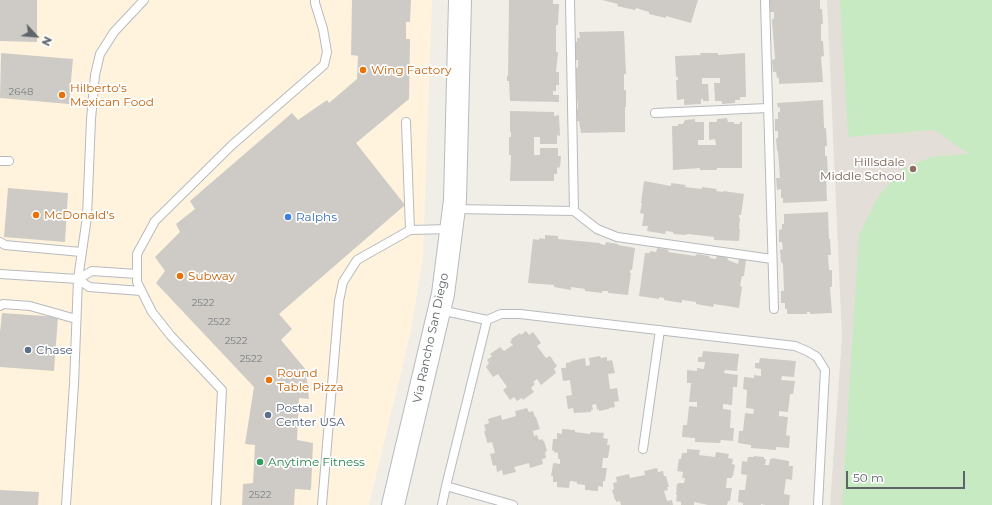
<!DOCTYPE html>
<html>
<head>
<meta charset="utf-8">
<style>
  body { margin:0 }
  #map { position:relative; width:992px; height:505px; overflow:hidden; background:#f1eee7; font-family:Montserrat,sans-serif }
  canvas { display:block }
  .north { position:absolute; left:16px; top:16px; width:40px; height:40px; -webkit-text-stroke:3px #fff; paint-order:stroke; rotate:116deg; font-size:11px; font-weight:700; line-height:16px; text-align:center; color:#5e6468 }
  .north::after { content:''; display:block; margin:auto; width:14px; height:18px; background:#5e6468; clip-path:polygon(50% 0,100% 100%,50% 72%,0 100%) }
  .scale { position:absolute; left:846px; top:471px; width:119px; height:18px; box-sizing:border-box; border:2px solid #5e6468; border-top:0; padding-left:5px; font-size:12px; line-height:14px; white-space:nowrap; color:#5e6468; -webkit-text-stroke:3px #fff; paint-order:stroke }
</style>
</head>
<body>
<div id="map">
<canvas width="992" height="505"></canvas>
<div class="north">N</div>
<div class="scale">50 m</div>
</div>
<script>
const ctx = document.querySelector('canvas').getContext('2d');
ctx.lineJoin = 'round';
function paint(path, color) { ctx.fillStyle = color; ctx.fill(path, 'evenodd'); }
const shape = rows => new Path2D(rows.map(r => 'M' + r).join(''));
function trace(path, color, width, dash) { ctx.strokeStyle = color; ctx.lineWidth = width; ctx.lineCap = dash ? 'butt' : 'round'; ctx.setLineDash(dash || []); ctx.stroke(path); }
function label(font, color, halo, rows, align = 'center') {
  ctx.font = font + ' Montserrat,sans-serif'; ctx.lineWidth = 3.5; ctx.setLineDash([]); ctx.textBaseline = 'middle'; ctx.strokeStyle = halo; ctx.fillStyle = color; for (const [text, x, y, turn = 0] of rows) {
    ctx.save(); ctx.translate(x, y); ctx.rotate((+turn || 0) * Math.PI / 180); ctx.textAlign = isNaN(turn) ? turn : align; if (halo) ctx.strokeText(text, 0, 0); ctx.fillText(text, 0, 0); ctx.restore();
  }
}
paint(shape([
  [0,0,432,0,423,257,411,331,369,505,0,505]
]), '#fff3de');
paint(shape([
  [827,0,992,0,992,505,830,505,842,337]
]), '#e3dfd8');
paint(shape([
  [840,0,992,0,992,505,842,505,859,235,878,197,903,169,931,157,969,154,935,130,848,137]
]), '#c8eac3');
paint(shape([
  [0,0,37,0,37,42,0,41],
  [352,0,411,0,410,22,406,22,406,39,410,39,409,99,356,143,405,205,279,314,292,329,281,340,306,370,309,399,299,398,297,440,313,443,311,490,295,489,294,505,242,505,243,484,253,483,255,445,245,444,254,387,156,283,165,271,155,257,180,232,176,224,195,209,190,201,292,113,298,120,327,100,329,103,357,79,358,56,351,55],
  [509,0,553,0,553,4,559,4,558,25,556,25,556,52,558,52,556,72,559,72,559,85,556,85,556,91,553,91,553,95,559,95,559,102,510,101,509,81,507,81,507,76,508,76],
  [602,0,698,0,691,23,666,16,666,18,649,14,649,12,636,8,635,10,617,6,618,4],
  [770,0,820,0,820,9,822,9,823,24,821,24,821,41,823,41,824,56,821,57,823,82,779,84,779,78,777,78,776,72,773,72,772,60,775,59,772,20,774,18,774,12,770,12],
  [624,31,626,74,624,74,624,90,626,90,626,107,625,107,625,132,581,133,579,121,575,121,575,108,578,109,575,69,578,67,578,60,574,60,575,42,577,42,577,38,580,38,579,32],
  [1,53,73,59,69,104,0,98],
  [700,53,718,53,718,55,745,53,746,97,740,97,740,100,735,100,735,103,722,104,722,101,715,101,714,83,720,83,720,78,702,78,702,84,708,84,709,101,703,101,703,99,701,99,701,104,684,105,684,99,677,100,676,80,678,80,678,77,676,77,675,56,701,55],
  [823,100,824,128,826,128,827,146,825,146,825,156,827,156,828,175,826,175,827,201,783,203,783,198,781,198,781,189,777,190,776,178,780,178,778,152,777,150,776,139,778,137,778,131,775,131,775,119,778,119,778,112,780,112,780,107,778,108,777,103],
  [510,111,554,112,554,116,559,115,560,136,557,135,557,144,540,144,540,137,534,137,534,155,540,155,540,148,558,148,558,156,561,156,560,167,557,168,557,174,554,174,554,181,510,181,511,155,509,155,509,137,511,137,511,132,510,132],
  [727,118,728,122,734,122,734,124,740,124,740,122,742,122,742,168,717,168,717,170,700,170,700,168,673,170,672,126,678,126,678,124,683,124,685,120,695,119,695,122,704,122,704,140,698,140,698,145,716,145,715,139,709,140,709,122,717,122,717,119],
  [644,181,671,186,671,183,686,185,685,187,702,189,702,187,717,189,716,191,723,192,723,191,744,194,741,215,739,215,739,218,740,218,739,229,740,229,739,241,714,240,714,237,688,234,685,235,674,234,673,232,666,231,665,234,647,231,648,226,642,226,644,214,640,213,642,203,641,203],
  [8,188,68,193,65,242,4,237],
  [828,212,829,239,830,239,831,255,828,255,829,270,832,270,832,287,830,287,832,313,810,314,810,312,807,312,807,314,787,314,787,309,785,309,785,303,781,303,781,291,784,291,783,264,781,262,780,250,783,249,782,242,779,242,779,230,782,229,782,224,784,224,784,214],
  [545,235,558,236,558,239,600,243,600,244,605,245,606,242,618,244,618,245,635,248,632,270,630,270,630,273,631,273,628,295,608,293,608,291,602,291,602,293,585,291,585,289,571,287,571,290,554,287,554,285,528,283,533,239,539,240,539,238,545,239],
  [658,248,669,250,668,252,695,256,697,254,709,256,710,258,716,259,717,255,727,257,728,260,738,264,739,259,746,260,744,276,742,276,740,286,742,287,739,308,714,304,713,307,696,304,696,302,682,300,682,303,664,300,664,298,659,297,659,299,639,296,645,253,650,253,650,251,656,252,657,249],
  [2,313,58,317,54,371,0,367,0,332],
  [526,331,529,335,533,332,541,343,537,346,546,358,550,356,557,366,554,369,556,373,541,385,537,379,533,382,535,384,531,388,534,392,523,400,522,398,517,401,514,397,510,400,503,390,507,387,498,374,493,377,486,367,489,363,487,360,492,356,490,354,500,347,504,351,513,345,510,342,512,340,511,339,520,333,521,335],
  [703,351,739,354,737,371,725,370,724,373,738,375,737,387,733,387,732,405,723,404,723,409,731,410,730,428,734,428,733,441,721,440,720,443,695,442,695,438,682,437,683,425,687,425,689,406,697,407,697,402,689,402,691,383,687,383,687,370,697,371,697,368,704,369,705,362,698,362,698,357,702,357],
  [600,356,601,358,607,357,607,361,612,360,615,373,608,374,610,389,617,388,619,401,614,402,615,407,609,408,609,409,599,411,599,409,597,410,596,404,592,405,593,410,591,410,591,412,574,413,573,408,568,409,566,396,572,395,570,380,563,381,561,368,566,368,566,363,571,362,571,361,585,358,586,366,590,365,589,358],
  [760,358,796,361,794,377,782,376,781,380,795,381,793,394,790,394,788,412,779,411,779,416,788,417,786,435,790,436,789,448,776,447,776,450,751,448,751,445,738,443,739,431,743,431,745,413,753,414,754,409,746,408,747,390,743,389,744,377,754,378,754,375,761,376,761,369,755,368,755,363,759,363],
  [527,408,529,412,533,411,535,417,536,417,540,429,533,431,534,436,537,435,539,440,542,439,543,441,544,441,547,451,545,452,546,458,542,459,543,464,530,468,529,463,514,467,516,472,503,475,502,470,497,472,496,465,493,466,490,454,495,453,492,442,488,443,487,442,484,431,486,431,484,425,489,423,488,419,501,415,502,420,516,416,515,411],
  [562,429,575,430,575,432,590,434,591,432,604,433,603,438,608,439,607,445,610,445,608,458,603,458,602,468,607,468,605,481,603,481,603,487,598,486,598,491,585,490,585,485,577,484,577,482,570,481,569,488,557,487,557,482,553,482,553,476,551,476,553,464,554,463,560,464,560,459,558,459,558,453,554,452,554,451,552,450,553,439,557,439,557,433,562,434],
  [687,449,700,450,699,455,715,457,716,452,729,454,728,458,733,459,732,464,735,465,733,476,732,476,732,478,727,478,726,488,732,488,730,501,728,501,727,505,708,505,694,502,694,505,681,505,681,502,676,501,677,495,676,495,677,484,679,483,684,483,685,478,682,478,683,472,677,471,679,459,681,459,682,453,687,453],
  [754,456,764,457,764,459,766,459,765,465,769,465,770,459,771,459,772,458,789,461,789,466,793,466,792,480,786,479,784,494,790,495,789,505,765,505,761,504,761,505,743,505,743,503,738,502,739,490,745,490,747,475,741,474,742,461,747,462,748,457,754,457],
  [657,468,658,472,663,471,664,476,666,476,669,487,667,487,668,490,664,491,667,501,672,500,673,505,621,505,620,501,616,502,616,500,615,500,612,490,614,489,613,483,617,482,616,477,629,474,630,478,645,475,644,471],
  [0,490,39,492,38,505,0,505]
]), '#cecbc6');
const lane = shape([
  [765,0,774,309],
  [655,113,768,108],
  [406,122,410,230],
  [0,161,9,161],
  [455,209,574,211,570,0],
  [574,211,597,229,617,237,772,259],
  [0,242,5,245,81,252],
  [0,274,78,279,92,271,137,274],
  [78,279,89,287,141,291],
  [0,306,3,304,30,306,76,319],
  [440,310,487,320,446,486,513,505],
  [487,320,501,314,520,314,795,346,807,351,817,357,825,370,818,505],
  [643,449,660,330],
  [66,505,74,384,78,279,87,217,91,119,95,75,100,54,114,32,144,0],
  [216,505,222,390,171,336,152,312,137,282,137,254,155,221,232,145,324,65,327,52,323,29,315,3,315,0],
  [322,505,339,301,343,282,357,260,410,230,450,229],
  [442,505,446,486]
]);
const secondary = shape([
  [393,505,443,294,455,200,460,0]
]);
trace(lane, '#b7babe', 10);
trace(secondary, '#b5bbbf', 24);
trace(lane, '#fff', 8);
trace(secondary, '#fff', 22);
for (const [x, y, r, color] of [
  [363,70,4,"#e8710a"],
  [62,95,4,"#e8710a"],
  [913,169,4,"#8d6e63"],
  [36,215,4,"#e8710a"],
  [288,217,4,"#3f7fe0"],
  [180,276,4,"#e8710a"],
  [28,350,4,"#5c6f8a"],
  [269,380,4,"#e8710a"],
  [268,415,4,"#5c6f8a"],
  [260,462,4,"#2e9e5b"]
]) { const dot = new Path2D(); dot.arc(x, y, r, 0, 2 * Math.PI); ctx.fillStyle = color; ctx.fill(dot); trace(dot, '#fff', 1.5); }
label('10px', '#7a7e80', null, [
  ["2648",21,92],
  ["2522",203,303],
  ["2522",219,322],
  ["2522",236,341],
  ["2522",251,359],
  ["2522",260,495]
]);
label('12px', '#c56008', '#fff', [
  ["Wing Factory",371,70],
  ["Hilberto's",70,88],
  ["Mexican Food",70,102],
  ["McDonald's",44,215],
  ["Subway",188,276],
  ["Round",277,373],
  ["Table Pizza",277,387]
], 'left');
label('12px', '#785e54', '#fff', [
  ["Hillsdale",905,162],
  ["Middle School",905,176]
], 'right');
label('12px', '#366cbe', '#fff', [
  ["Ralphs",296,217]
], 'left');
label('12px', '#5e6468', '#fff', [
  ["Via Rancho San Diego",431,338,-78]
]);
label('12px', '#4e5e75', '#fff', [
  ["Chase",36,350],
  ["Postal",276,408],
  ["Center USA",276,422]
], 'left');
label('12px', '#27864d', '#fff', [
  ["Anytime Fitness",268,462]
], 'left');
</script>
</body>
</html>
